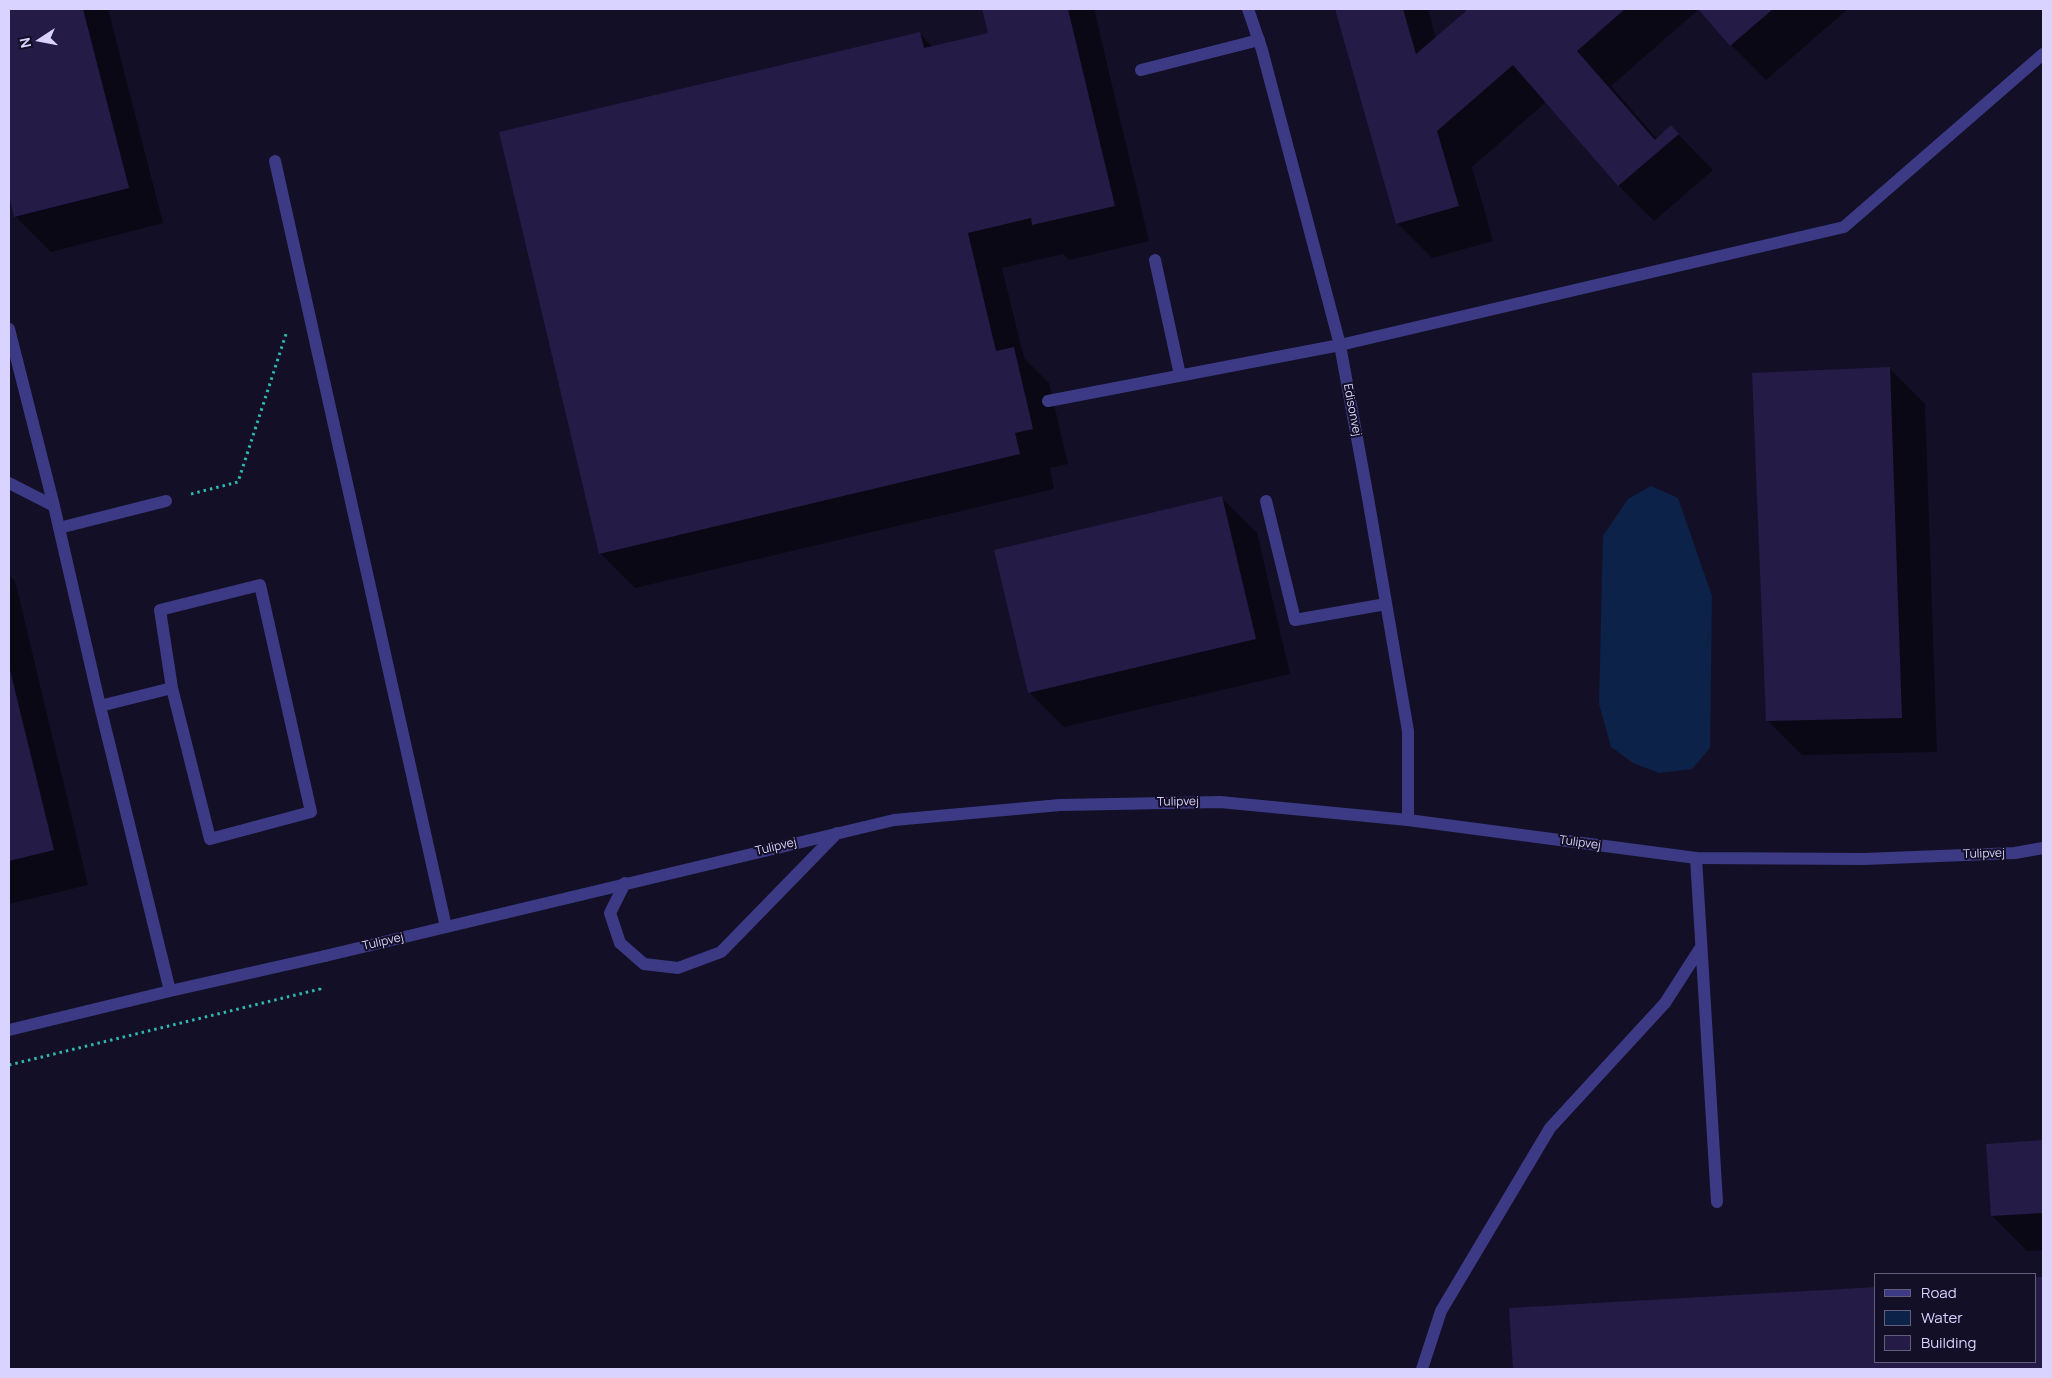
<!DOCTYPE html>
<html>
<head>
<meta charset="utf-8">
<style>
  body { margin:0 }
  #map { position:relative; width:2052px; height:1378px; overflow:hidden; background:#130f26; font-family:Manrope,sans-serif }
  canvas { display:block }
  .frame { position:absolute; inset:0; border:10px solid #d9d4ff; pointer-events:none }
  .legend { position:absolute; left:1874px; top:1273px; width:162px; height:90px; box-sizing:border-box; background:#130f26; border:1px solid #625e7d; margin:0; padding:6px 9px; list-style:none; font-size:15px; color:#d9d4ff }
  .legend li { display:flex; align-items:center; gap:10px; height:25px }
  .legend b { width:25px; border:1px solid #625e7d }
  .north { position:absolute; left:15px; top:15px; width:50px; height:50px; -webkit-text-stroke:4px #130f26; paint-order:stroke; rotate:259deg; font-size:14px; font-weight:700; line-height:20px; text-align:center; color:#d9d4ff }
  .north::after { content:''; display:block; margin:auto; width:18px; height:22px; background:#d9d4ff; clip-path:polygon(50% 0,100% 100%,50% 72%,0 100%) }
</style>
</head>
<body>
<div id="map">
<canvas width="2052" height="1378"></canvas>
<div class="frame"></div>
<ul class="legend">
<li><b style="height:6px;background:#3d3a85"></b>Road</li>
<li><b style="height:14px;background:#0c2248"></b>Water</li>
<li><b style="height:14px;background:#241b47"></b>Building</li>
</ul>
<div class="north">N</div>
</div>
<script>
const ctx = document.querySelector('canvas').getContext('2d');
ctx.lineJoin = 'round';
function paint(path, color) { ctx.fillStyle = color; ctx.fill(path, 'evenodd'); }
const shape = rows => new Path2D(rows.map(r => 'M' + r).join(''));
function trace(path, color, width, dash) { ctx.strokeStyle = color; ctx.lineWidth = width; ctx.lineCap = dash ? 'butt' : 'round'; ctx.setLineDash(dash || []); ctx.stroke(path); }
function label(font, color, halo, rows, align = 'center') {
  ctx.font = font + ' Manrope,sans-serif'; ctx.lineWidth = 4; ctx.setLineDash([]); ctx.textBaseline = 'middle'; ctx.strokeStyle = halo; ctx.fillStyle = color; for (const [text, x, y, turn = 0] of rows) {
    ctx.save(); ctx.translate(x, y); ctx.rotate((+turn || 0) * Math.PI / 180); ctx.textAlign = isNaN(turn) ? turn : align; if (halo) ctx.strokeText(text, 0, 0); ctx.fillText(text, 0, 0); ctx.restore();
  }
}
paint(shape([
  [1651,486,1678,498,1712,596,1710,748,1692,769,1659,773,1633,763,1611,747,1599,704,1603,536,1628,499]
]), '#0c2248');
paint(shape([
  [9,9,108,9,163,223,51,252,16,217,9,190],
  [983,9,1094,9,1149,241,1069,260,1063,254,1002,268,1024,358,1049,383,1068,464,1050,468,1054,489,635,588,600,553,920,34,933,47,989,34],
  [1337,9,1428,9,1436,39,1468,11,1466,9,1848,9,1766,80,1731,45,1699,9,1611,86,1657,139,1671,127,1713,170,1654,221,1619,186,1546,102,1472,167,1493,241,1432,258,1397,223],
  [1890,369,1925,404,1937,752,1802,755,1767,720],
  [1222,498,1257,533,1290,674,1064,727,1029,692],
  [9,575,15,581,88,885,9,904],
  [2043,1141,2043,1250,2027,1251,1992,1216,1988,1145],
  [2043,1278,2043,1369,1514,1369,1511,1310,1876,1362,2036,1362,2036,1279]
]), '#0007');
paint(shape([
  [9,9,83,9,129,188,14,217,9,195],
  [982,9,1068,9,1115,206,1032,225,1031,218,968,233,996,351,1014,347,1033,429,1015,433,1020,454,599,554,499,132,920,32,924,48,988,33],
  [1335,9,1403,9,1416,54,1466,11,1464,9,1625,9,1577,51,1655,140,1671,125,1679,134,1618,186,1513,65,1437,131,1459,206,1396,224],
  [1698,9,1773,9,1730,46],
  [1890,367,1902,718,1766,721,1752,373],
  [1222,496,1256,639,1028,693,994,550],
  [9,666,54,850,9,861],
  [2043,1140,2043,1213,1991,1216,1986,1144],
  [2036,1277,2043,1277,2043,1369,1513,1369,1509,1308,1876,1287,1876,1362,2036,1362]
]), '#241b47');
trace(shape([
  [191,494,238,482,286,334],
  [9,1065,320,989,319,985]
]), '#2fb8b0', 3, [2.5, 4]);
trace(shape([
  [1141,70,1259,40],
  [275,161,446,927],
  [1155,260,1180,375],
  [9,329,54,506,100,706,170,991],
  [1048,401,1340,345,1844,227,2043,54],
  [9,483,54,506],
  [1266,501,1295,620,1386,604],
  [59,528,166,501],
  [100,706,172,688,210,839,311,812,260,585,160,610,172,688],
  [1696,858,1717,1202],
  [625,883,610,913,620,943,644,964,678,968,721,952,837,833],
  [9,1030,170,991,325,956],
  [1422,1369,1441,1311,1550,1128,1665,1003,1701,947]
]), '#3d3a85', 12);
trace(shape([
  [1248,9,1262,50,1340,345,1368,498,1408,731,1408,820],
  [325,956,894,820,1060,805,1220,802,1408,820,1696,858,1864,859,2015,853,2043,848]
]), '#3d3a85', 12);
label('12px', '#d9d4ff', '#130f26', [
  ["Edisonvej",1352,410,79],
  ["Tulipvej",1178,802,-1],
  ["Tulipvej",1580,843,8],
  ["Tulipvej",776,847,-13],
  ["Tulipvej",1984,854,-2],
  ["Tulipvej",383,942,-13]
]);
</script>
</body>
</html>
